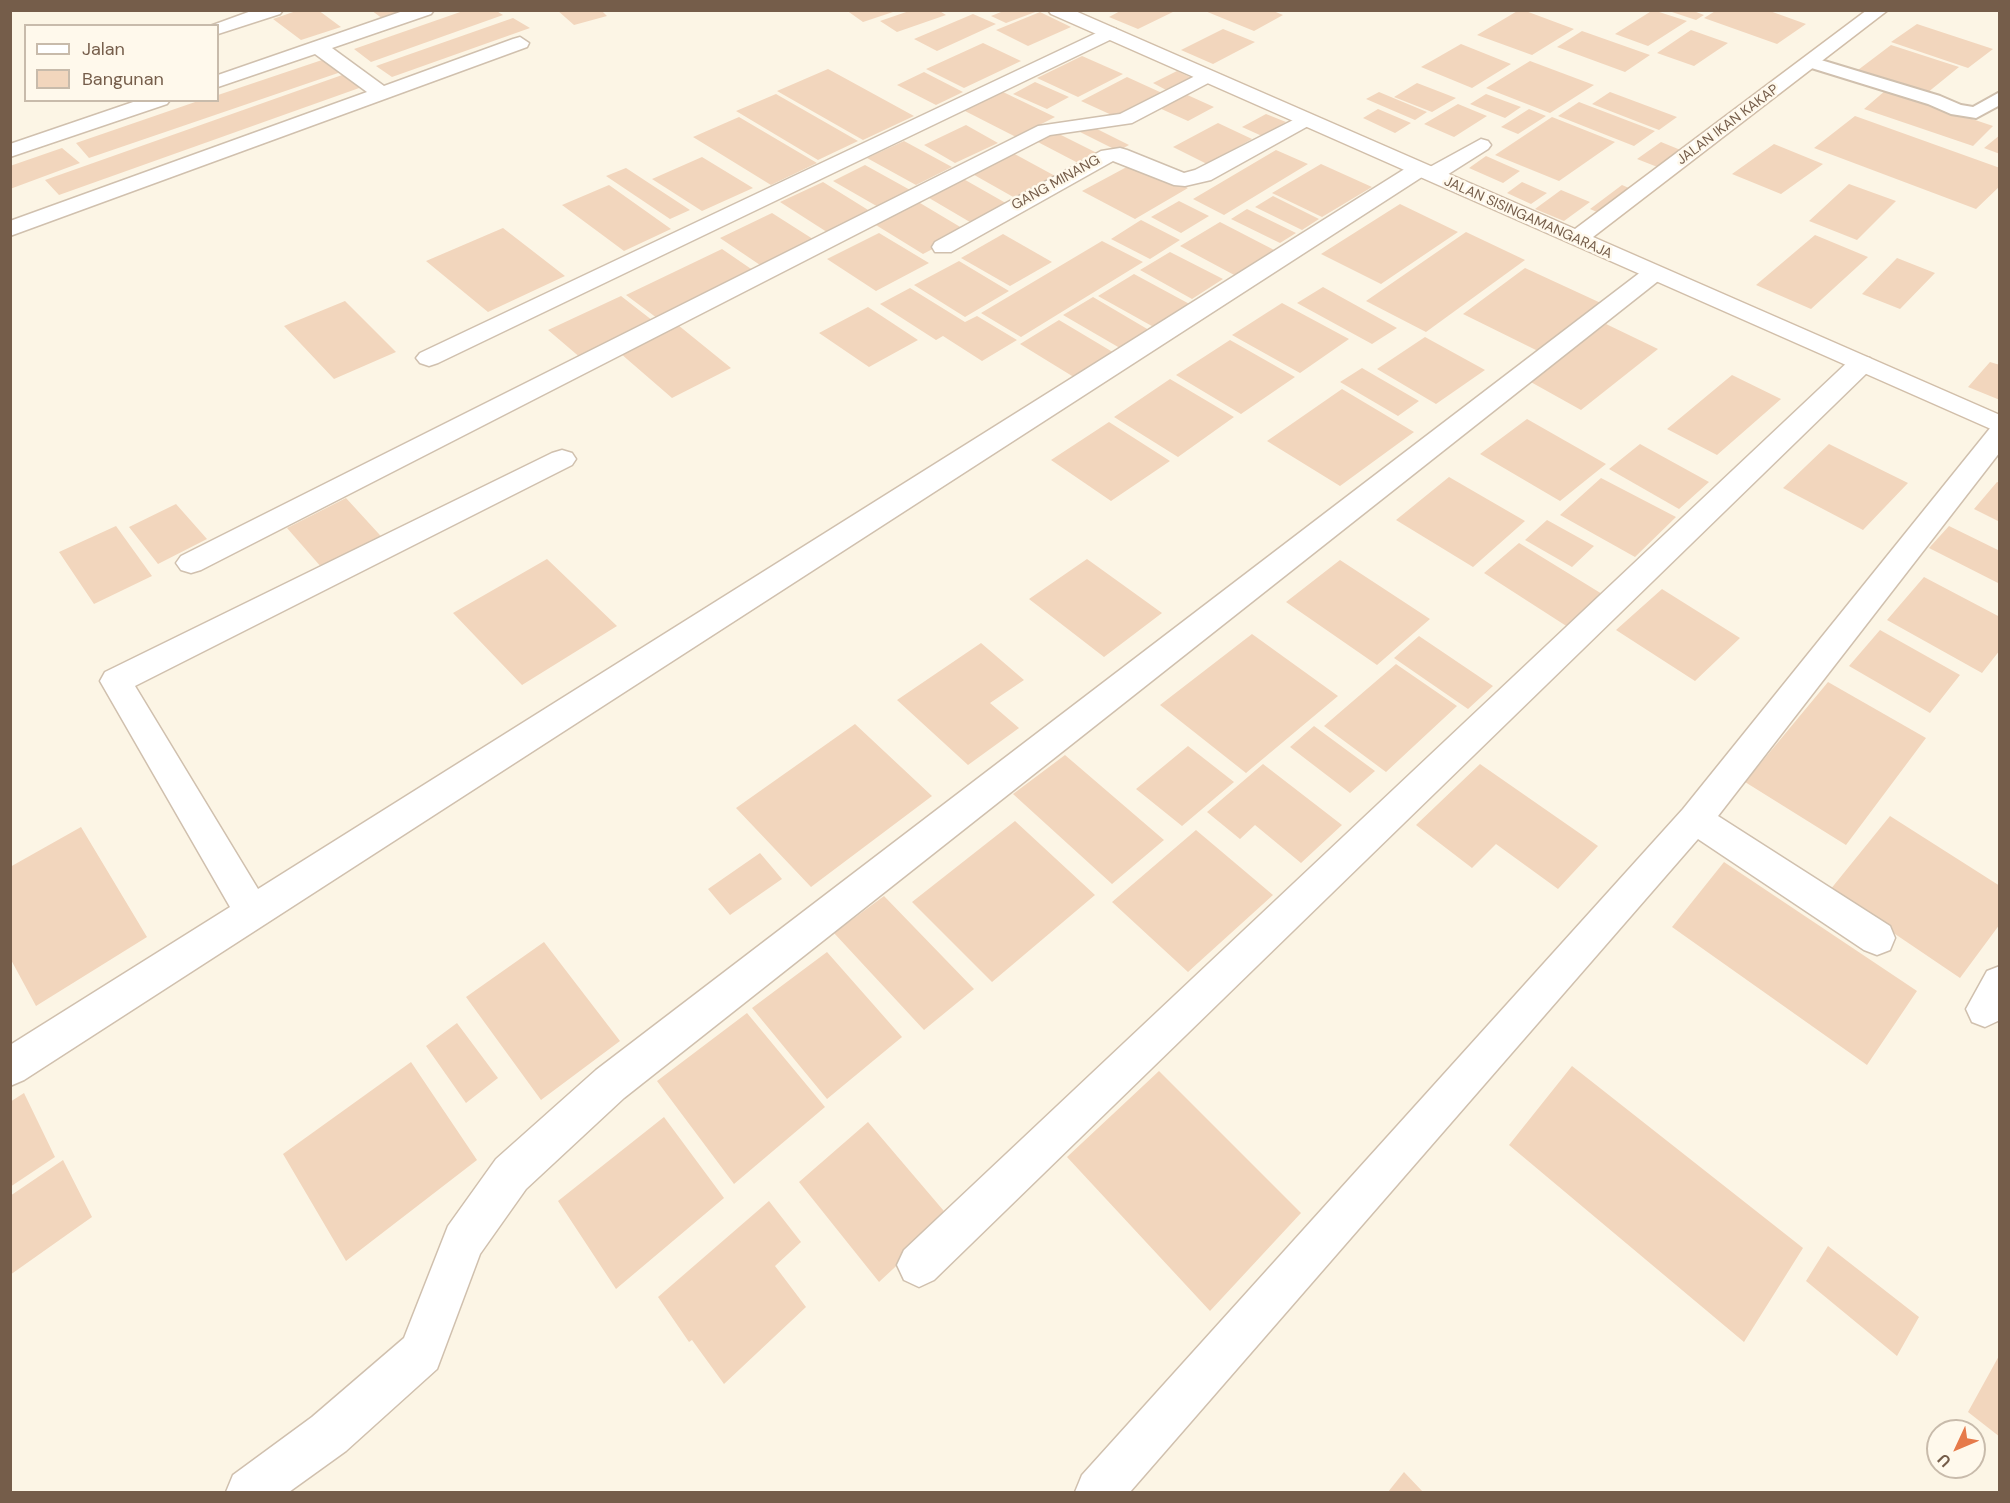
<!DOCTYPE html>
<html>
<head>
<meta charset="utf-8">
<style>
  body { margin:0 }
  #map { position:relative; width:2010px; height:1503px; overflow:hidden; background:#fcf5e5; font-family:"DM Sans",sans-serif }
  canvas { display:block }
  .frame { position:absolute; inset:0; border:12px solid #755d4a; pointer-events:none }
  .legend { position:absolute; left:24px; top:24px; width:195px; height:78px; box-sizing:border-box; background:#fff9ec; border:2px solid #c8bbab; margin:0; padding:8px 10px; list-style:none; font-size:18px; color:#755d4a }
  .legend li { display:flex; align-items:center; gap:12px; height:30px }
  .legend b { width:30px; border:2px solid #c8bbab }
  .north { position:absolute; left:1926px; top:1419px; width:60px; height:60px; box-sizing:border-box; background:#fff9ec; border:2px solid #c8bbab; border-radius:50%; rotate:226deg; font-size:16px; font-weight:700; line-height:24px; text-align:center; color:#755d4a }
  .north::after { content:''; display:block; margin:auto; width:21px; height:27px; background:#e67a4a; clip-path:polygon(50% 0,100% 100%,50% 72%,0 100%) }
</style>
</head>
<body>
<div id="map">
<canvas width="2010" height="1503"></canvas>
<div class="frame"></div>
<ul class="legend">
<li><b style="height:8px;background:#fff"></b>Jalan</li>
<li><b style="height:16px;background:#f2d6bd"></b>Bangunan</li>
</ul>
<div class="north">U</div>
</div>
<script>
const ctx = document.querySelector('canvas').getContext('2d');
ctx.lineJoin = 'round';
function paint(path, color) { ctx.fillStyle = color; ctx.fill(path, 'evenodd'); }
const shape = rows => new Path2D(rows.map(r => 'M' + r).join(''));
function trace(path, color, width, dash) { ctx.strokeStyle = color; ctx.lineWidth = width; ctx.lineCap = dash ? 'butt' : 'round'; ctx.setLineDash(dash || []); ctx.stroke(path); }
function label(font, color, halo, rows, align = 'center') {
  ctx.font = font + ' "DM Sans",sans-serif'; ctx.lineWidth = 5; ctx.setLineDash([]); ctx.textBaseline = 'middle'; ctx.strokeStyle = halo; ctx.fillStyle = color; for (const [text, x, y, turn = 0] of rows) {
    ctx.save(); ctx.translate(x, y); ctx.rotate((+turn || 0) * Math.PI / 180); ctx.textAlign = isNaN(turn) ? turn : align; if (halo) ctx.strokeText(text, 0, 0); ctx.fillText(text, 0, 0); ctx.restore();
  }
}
paint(shape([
  [299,10,318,10,341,27,301,40,273,19],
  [371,10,406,10,383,19],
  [466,10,495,10,503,15,371,62,354,49],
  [557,10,601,10,607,16,574,25],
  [846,10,896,10,896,11,863,22],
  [912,10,938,10,946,15,897,32,880,21],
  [1006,10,1038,10,1038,11,1006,23,991,16],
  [1122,10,1177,10,1138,29,1109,17],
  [1271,10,1283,15,1254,31,1205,11],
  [1519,10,1523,10,1574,29,1532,55,1477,35],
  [1653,10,1687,21,1648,46,1615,34],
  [1691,10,1704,15,1696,20,1669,11],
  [1717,10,1767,10,1806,24,1777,44,1704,18],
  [1040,12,1071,27,1028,46,996,30],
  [973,14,996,24,937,51,914,39],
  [513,18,530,28,392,77,376,66],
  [1917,24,1993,49,1968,68,1891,42],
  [1223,29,1255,42,1213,64,1181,50],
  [1691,30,1728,43,1694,66,1657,53],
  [1582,31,1650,55,1625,72,1557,47],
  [983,43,1021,61,964,88,926,69],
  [1461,44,1511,64,1472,88,1421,67],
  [1891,45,1959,67,1927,93,1858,70],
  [1082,56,1123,74,1078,97,1037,78],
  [325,59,341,72,89,158,76,143,201,100,218,100,218,95],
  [1530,61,1594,85,1550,113,1486,88],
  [828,69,914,116,863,140,777,91],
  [1177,71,1192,78,1168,91,1153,83],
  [924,72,963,92,936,105,897,85],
  [345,74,362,87,59,195,45,180],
  [1127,77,1162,93,1116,117,1081,101],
  [1035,82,1069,97,1047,109,1013,94],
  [1417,83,1456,98,1432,112,1394,97],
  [1886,90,1993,126,1973,146,1864,109],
  [1001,91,1055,117,1016,137,963,110],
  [1379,92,1427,112,1415,120,1366,99],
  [1610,92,1677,117,1659,130,1592,104],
  [1183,93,1214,107,1188,121,1157,107],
  [776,94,858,141,818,160,736,111],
  [1486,94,1521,107,1505,118,1470,104],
  [1579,102,1655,131,1634,146,1558,116],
  [1458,104,1487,116,1454,137,1424,124],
  [1378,109,1411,123,1395,133,1363,118],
  [1529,109,1546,116,1518,134,1501,127],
  [1266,114,1286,122,1262,136,1242,127],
  [1855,116,2000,168,2000,186,1976,209,1814,148],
  [739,117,817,163,771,185,693,137],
  [1552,117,1615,142,1559,181,1495,155],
  [1218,123,1252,139,1207,164,1173,147],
  [966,125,998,143,955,163,924,145],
  [1091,126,1129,145,1118,151,1080,132],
  [1053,131,1099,154,1080,164,1034,140],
  [2000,135,2000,154,1984,148],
  [904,141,952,167,916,185,867,158],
  [1661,142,1683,151,1660,168,1637,159],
  [1774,144,1823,164,1781,194,1732,174],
  [62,148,80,163,10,189,10,166],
  [1276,150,1308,164,1224,215,1193,199],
  [1011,152,1057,177,1015,198,969,172],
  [1486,156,1520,171,1503,183,1469,168],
  [702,157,753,188,702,211,652,179],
  [1136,162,1188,188,1135,219,1082,191],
  [1321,164,1372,187,1322,217,1272,193],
  [865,165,912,191,880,208,833,181],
  [626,168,690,210,670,219,606,176],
  [960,177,1011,206,975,225,924,195],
  [823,182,873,213,830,234,780,202],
  [1522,182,1547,193,1531,204,1507,193],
  [1849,184,1896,201,1857,240,1809,221],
  [609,185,671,229,624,251,562,205],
  [1622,185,1638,192,1606,216,1590,209],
  [1561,190,1590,202,1564,221,1535,209],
  [1273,196,1319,219,1302,230,1255,207],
  [915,200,967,231,923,254,871,222],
  [1179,201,1209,216,1181,233,1151,217],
  [1400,204,1458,232,1381,284,1321,254],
  [1247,209,1296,233,1280,243,1231,219],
  [772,213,816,241,763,267,720,238],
  [1141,220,1180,240,1150,259,1111,239],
  [1220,222,1278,252,1238,277,1180,246],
  [503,228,565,276,488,312,426,261],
  [1466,232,1525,260,1426,332,1366,301],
  [879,233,929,263,876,291,827,259],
  [1003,234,1052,262,1010,286,961,258],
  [1815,235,1868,257,1811,309,1756,285],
  [1102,241,1143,262,1021,337,981,313],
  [722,249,757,273,661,321,626,295],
  [1170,252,1223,279,1192,299,1140,270],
  [1897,258,1935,273,1900,309,1862,294],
  [959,261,1009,291,965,317,914,285],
  [1525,268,1603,304,1542,353,1463,314],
  [1134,274,1195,307,1159,330,1098,296],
  [1323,287,1397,328,1372,344,1297,303],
  [910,288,965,322,977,316,1017,340,982,361,943,336,936,340,880,304],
  [621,296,657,324,582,359,548,330],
  [1093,297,1154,333,1125,351,1063,315],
  [345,301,396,352,334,379,284,326],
  [1282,303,1349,339,1300,373,1232,335],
  [868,307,918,340,869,367,819,333],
  [1059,320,1116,354,1077,379,1020,344],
  [1606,324,1658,349,1581,410,1529,381],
  [678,325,731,368,672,398,620,353],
  [1425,337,1485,370,1436,404,1377,369],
  [1230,340,1295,377,1241,414,1176,375],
  [1990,362,2000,365,2000,400,1968,387],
  [1362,368,1419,401,1398,416,1340,382],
  [1732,375,1781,399,1717,455,1667,429],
  [1170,379,1234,417,1178,457,1114,417],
  [1342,389,1414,432,1340,486,1267,441],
  [1527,419,1606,464,1560,501,1480,454],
  [1109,422,1170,461,1111,501,1051,460],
  [1640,444,1709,482,1679,509,1609,469],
  [1829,444,1908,483,1863,530,1783,488],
  [1449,477,1525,521,1473,567,1396,520],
  [1601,478,1676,517,1635,557,1560,515],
  [1997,482,2000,483,2000,522,1974,509],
  [346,498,389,545,329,576,287,528],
  [176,504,207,539,158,564,129,527],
  [1547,520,1594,546,1572,567,1525,540],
  [116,526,152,576,94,604,59,552],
  [1949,526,2000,551,2000,584,1929,548],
  [1519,543,1607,597,1571,629,1484,573],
  [547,559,617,626,522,685,453,613],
  [1087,559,1162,613,1104,657,1029,599],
  [1340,560,1430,619,1377,665,1286,602],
  [1924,577,2000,617,2000,650,1982,673,1887,620],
  [1662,589,1740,638,1695,681,1616,630],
  [1880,630,1960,675,1930,713,1849,666],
  [1252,634,1338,696,1246,773,1160,705],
  [1419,636,1493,686,1468,709,1394,658],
  [981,643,1024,680,990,703,1019,728,968,765,897,700],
  [1396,664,1457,706,1386,772,1324,726],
  [1828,682,1926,738,1846,845,1745,782],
  [855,724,932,796,811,887,736,808],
  [1314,726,1375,771,1350,793,1290,747],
  [1188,746,1234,782,1182,826,1136,789],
  [1065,755,1164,840,1112,884,1013,794],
  [1263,764,1342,825,1301,863,1255,825,1240,839,1207,812],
  [1480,764,1598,846,1558,889,1496,844,1472,868,1416,825],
  [1890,816,2000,886,2000,924,1960,978,1830,890],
  [1015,821,1095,895,992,982,912,902],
  [81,827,147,937,36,1006,10,958,10,867],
  [1196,830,1273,895,1188,972,1112,902],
  [760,853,782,879,730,915,708,889],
  [1724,862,1917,991,1867,1065,1672,927],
  [884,896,974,989,924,1030,834,933],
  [544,942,620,1041,541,1100,466,997],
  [827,952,902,1037,827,1099,752,1008],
  [747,1013,825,1107,734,1184,657,1081],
  [457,1023,498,1078,466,1103,426,1046],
  [411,1062,477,1160,346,1261,283,1154],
  [1572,1066,1803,1248,1744,1342,1509,1145],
  [1159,1071,1301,1213,1210,1311,1067,1157],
  [24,1093,55,1157,10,1187,10,1102],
  [664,1117,724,1198,616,1289,558,1201],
  [868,1122,949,1217,879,1282,799,1182],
  [63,1160,92,1217,10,1275,10,1196],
  [769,1201,801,1242,775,1266,806,1307,724,1384,692,1340,689,1342,658,1297],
  [1828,1246,1919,1317,1897,1356,1806,1281],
  [2000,1354,2000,1437,1968,1412],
  [1404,1472,1423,1492,1388,1492]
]), '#f2d6bd');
const lane = shape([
  [1811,57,1940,96,1961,105,1973,107,2000,92,2000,105,1976,118,1951,114,1928,104,1805,66,1803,62,1811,57]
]);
const street = shape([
  [254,10,283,10,280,14,218,34,218,26,210,26,254,10],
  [406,10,434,10,431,14,332,48,384,86,513,39,520,37,529,43,527,47,10,236,10,221,367,92,315,54,218,87,218,75,406,10],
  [1109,27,1116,29,1118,33,1116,37,438,363,429,366,420,363,416,358,420,353,1109,27],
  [1207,70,1217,76,1214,80,1132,123,1050,135,201,570,191,573,181,570,176,563,181,556,1038,126,1120,114,1207,70],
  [139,100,170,100,167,104,10,157,10,144,139,100],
  [1303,115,1310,117,1313,121,1310,125,1211,180,1185,186,1174,185,1113,161,951,252,935,252,932,247,935,242,1101,151,1120,148,1127,150,1184,173,1195,170,1303,115],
  [1481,139,1488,141,1491,145,1488,149,1439,180,1431,181,1422,177,24,1080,10,1086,10,1045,230,907,100,681,105,672,552,453,562,450,572,453,576,459,572,465,135,686,258,889,1411,165,1419,164,1428,168,1481,139],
  [1654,266,1662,268,1666,273,1662,278,624,1098,526,1189,480,1254,437,1369,346,1451,289,1492,226,1492,233,1475,312,1417,404,1338,448,1226,496,1159,596,1070,1646,268,1654,266],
  [1861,356,1870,358,1874,364,1870,370,934,1280,919,1287,904,1280,897,1265,904,1250,1852,358,1861,356],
  [2000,424,2000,452,1718,816,1890,926,1895,938,1890,950,1877,955,1864,950,1698,839,1130,1492,1075,1492,1082,1475,1683,809,1991,427,2000,424],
  [2000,966,2000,1020,1985,1027,1972,1022,1966,1009,1987,971,2000,966]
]);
const secondary = shape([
  [1048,10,1073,10,1575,229,1867,10,1888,10,1593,237,2000,415,2000,433,1051,14,1048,10]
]);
trace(lane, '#d0c0ae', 4);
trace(street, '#d0c0ae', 3);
trace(secondary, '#d1bea9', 3);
paint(lane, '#fff');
paint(street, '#fff');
paint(secondary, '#fff');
label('14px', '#755d4a', '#fff9ec', [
  ["JALAN IKAN KAKAP",1728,125,-37],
  ["GANG MINANG",1056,183,-29],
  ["JALAN SISINGAMANGARAJA",1528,218,24]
]);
</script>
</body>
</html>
